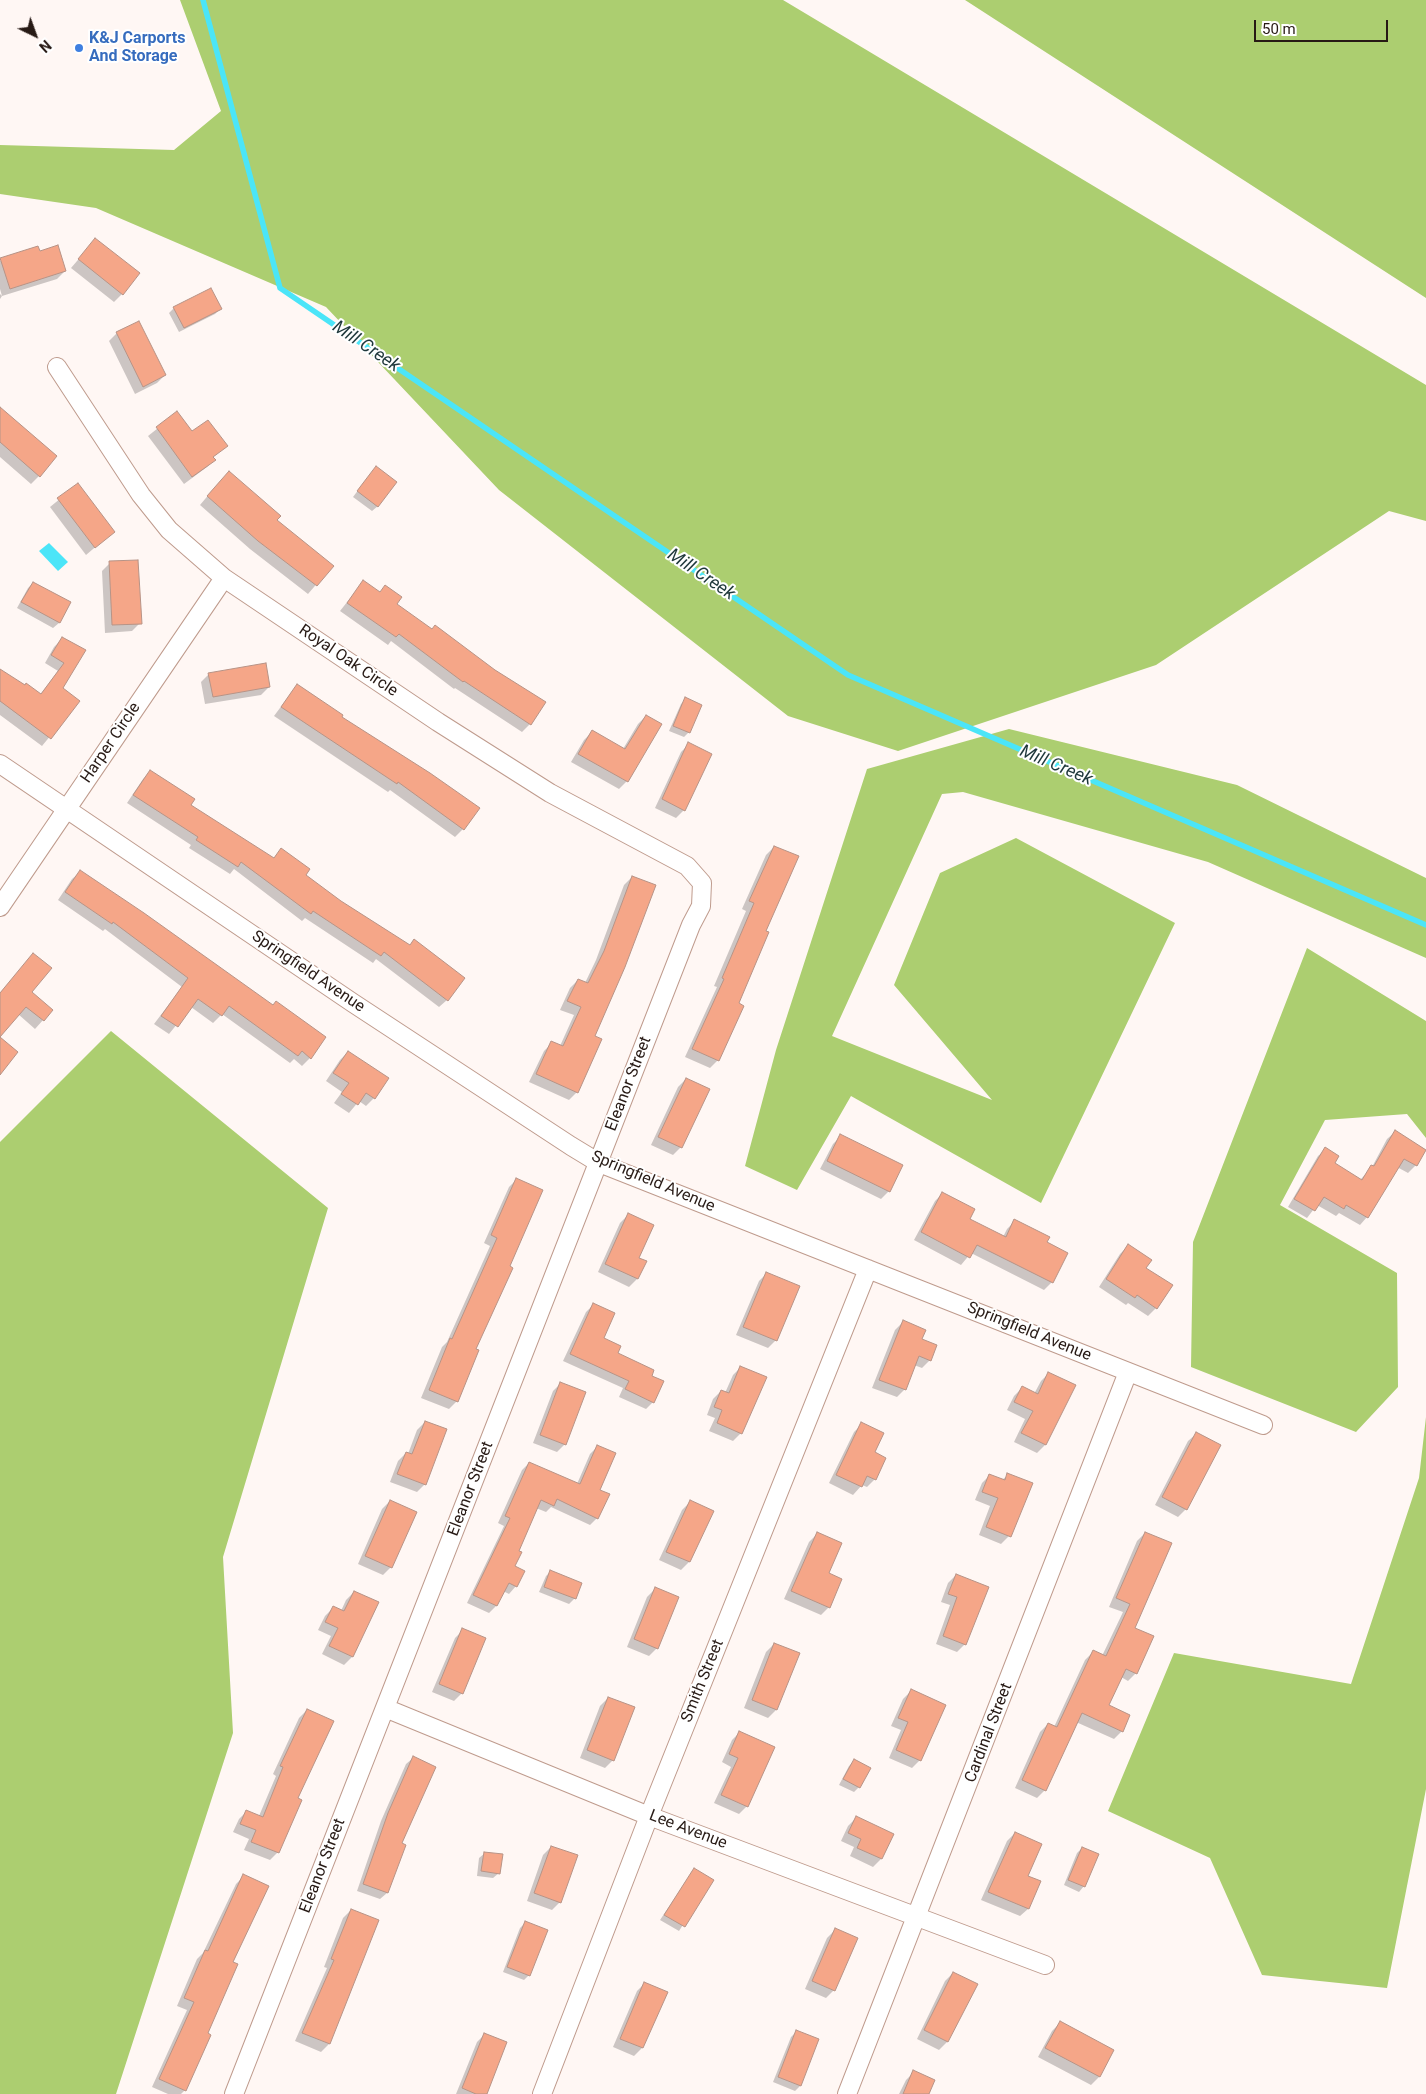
<!DOCTYPE html>
<html>
<head>
<meta charset="utf-8">
<style>
  body { margin:0 }
  #map { position:relative; width:1426px; height:2094px; overflow:hidden; background:#fff7f4; font-family:Roboto,sans-serif }
  canvas { display:block }
  .north { position:absolute; left:10px; top:10px; width:50px; height:50px; -webkit-text-stroke:4px #fff; paint-order:stroke; rotate:138deg; font-size:14px; font-weight:700; line-height:20px; text-align:center; color:#271a15 }
  .north::after { content:''; display:block; margin:auto; width:18px; height:22px; background:#271a15; clip-path:polygon(50% 0,100% 100%,50% 72%,0 100%) }
  .scale { position:absolute; left:1254px; top:20px; width:134px; height:22px; box-sizing:border-box; border:2px solid #271a15; border-top:0; padding-left:6px; font-size:15px; line-height:18px; white-space:nowrap; color:#271a15; -webkit-text-stroke:4px #fff; paint-order:stroke }
</style>
</head>
<body>
<div id="map">
<canvas width="1426" height="2094"></canvas>
<div class="north">N</div>
<div class="scale">50 m</div>
</div>
<script>
const ctx = document.querySelector('canvas').getContext('2d');
ctx.lineJoin = 'round';
function paint(path, color) { ctx.fillStyle = color; ctx.fill(path, 'evenodd'); }
const shape = rows => new Path2D(rows.map(r => 'M' + r).join(''));
function trace(path, color, width, dash) { ctx.strokeStyle = color; ctx.lineWidth = width; ctx.lineCap = dash ? 'butt' : 'round'; ctx.setLineDash(dash || []); ctx.stroke(path); }
function label(font, color, halo, rows, align = 'center') {
  ctx.font = font + ' Roboto,sans-serif'; ctx.lineWidth = 4; ctx.setLineDash([]); ctx.textBaseline = 'middle'; ctx.strokeStyle = halo; ctx.fillStyle = color; for (const [text, x, y, turn = 0] of rows) {
    ctx.save(); ctx.translate(x, y); ctx.rotate((+turn || 0) * Math.PI / 180); ctx.textAlign = isNaN(turn) ? turn : align; if (halo) ctx.strokeText(text, 0, 0); ctx.fillText(text, 0, 0); ctx.restore();
  }
}
paint(shape([
  [180,0,783,0,1426,385,1426,521,1389,511,1156,665,898,751,788,716,499,490,326,307,96,208,0,194,0,145,174,150,221,111],
  [965,0,1426,0,1426,298],
  [1009,729,1237,785,1426,878,1426,958,1208,862,963,792,942,794,832,1036,992,1100,894,985,940,873,1016,838,1175,923,1041,1203,851,1096,797,1190,745,1166,776,1050,867,769],
  [1307,948,1426,1021,1426,1138,1407,1114,1325,1120,1280,1205,1397,1273,1398,1387,1356,1432,1191,1367,1193,1242],
  [111,1031,328,1208,223,1557,233,1733,116,2094,0,2094,0,1142],
  [1426,1417,1426,1789,1387,1988,1262,1975,1210,1858,1108,1811,1174,1653,1351,1684,1419,1478]
]), '#acce70');
paint(shape([
  [49,543,68,562,58,571,39,551]
]), '#4be5f8');
paint(shape([
  [95,240,122,294,114,302,71,268],
  [39,253,65,271,57,279,2,296,0,299,0,294,2,296,0,289,0,261],
  [174,308,220,309,215,314,179,332,169,313],
  [117,333,165,375,157,383,135,394,109,341],
  [177,413,192,433,226,446,212,458,214,460,207,467,184,484,148,436],
  [0,436,39,476,31,484,0,457],
  [371,473,378,506,372,511,353,497],
  [221,480,332,566,308,594,250,549,200,505],
  [77,485,113,532,86,555,50,507],
  [110,563,140,623,132,631,105,633,102,571],
  [363,582,395,605,530,724,522,732,455,688,454,689,391,641,388,645,340,611],
  [33,583,69,603,59,623,53,628,17,608,28,588],
  [62,639,84,651,62,689,79,701,42,746,0,715,0,671,40,695,58,671,45,663,54,647],
  [209,674,269,687,261,695,205,704,201,682],
  [297,685,340,717,478,809,463,829,455,837,390,790,388,792,274,716],
  [686,699,689,732,684,737,669,731,681,704],
  [646,716,660,725,627,781,619,789,571,762,584,740,592,732,623,749,638,724],
  [689,744,684,810,676,818,655,808,681,752],
  [150,771,189,805,273,859,281,850,304,875,341,902,409,946,447,1000,439,1007,376,959,373,963,305,918,302,921,234,869,230,874,189,848,191,845,127,803,143,779],
  [774,847,764,932,718,1060,710,1068,685,1057,717,987,714,986,746,911,742,909,766,855],
  [80,872,272,1007,310,1058,302,1066,294,1059,290,1063,222,1014,213,1023,191,1007,169,1034,154,1024,182,987,105,929,103,931,58,900,72,879],
  [632,877,593,1036,577,1092,569,1100,529,1082,544,1051,552,1043,560,1046,574,1015,560,1010,570,988,578,980,585,983,596,960,624,885],
  [33,955,30,992,52,1010,35,1029,18,1014,0,1032,0,993],
  [348,1052,374,1098,366,1106,359,1101,349,1113,334,1103,342,1092,326,1081,340,1060],
  [686,1079,681,1147,673,1155,651,1145,678,1087],
  [1395,1132,1425,1149,1416,1165,1408,1173,1397,1167,1367,1217,1360,1225,1339,1213,1336,1216,1317,1205,1307,1218,1288,1207,1318,1156,1326,1149,1333,1164,1360,1180,1372,1167,1387,1139],
  [841,1136,889,1191,881,1199,820,1169,833,1144],
  [517,1179,457,1401,449,1409,421,1398,442,1347,447,1342,490,1246,484,1243,509,1187],
  [943,1193,968,1219,1003,1237,1007,1229,1015,1221,1046,1243,1052,1282,1044,1290,971,1253,961,1265,914,1240,935,1201],
  [628,1215,638,1259,637,1279,629,1287,598,1272,620,1223],
  [1128,1246,1145,1268,1156,1308,1148,1316,1128,1303,1126,1305,1099,1287,1120,1254],
  [767,1273,776,1340,768,1348,736,1335,759,1281],
  [593,1305,602,1338,616,1354,650,1376,653,1402,646,1409,619,1397,623,1388,563,1361,586,1312],
  [903,1322,921,1340,930,1360,922,1368,914,1365,905,1389,897,1397,872,1388,895,1330],
  [741,1367,741,1433,733,1441,709,1431,715,1418,707,1415,713,1399,721,1391,725,1393,733,1375],
  [1049,1373,1074,1386,1045,1445,1037,1453,1014,1442,1025,1419,1007,1410,1014,1396,1022,1388,1034,1394,1041,1381],
  [561,1383,565,1444,557,1452,533,1443,553,1391],
  [425,1422,425,1484,417,1492,390,1482,398,1461,406,1453,408,1454,417,1430],
  [862,1424,873,1453,875,1479,867,1487,862,1485,853,1495,829,1483,854,1432],
  [1196,1434,1186,1509,1178,1517,1155,1505,1188,1441],
  [598,1446,597,1518,590,1525,551,1507,546,1512,536,1508,518,1551,513,1566,516,1586,509,1594,503,1591,496,1606,489,1613,467,1603,504,1526,498,1523,522,1470,529,1463,577,1484,590,1454],
  [990,1475,1002,1480,1008,1475,1009,1536,1001,1544,979,1535,990,1506,975,1500,982,1483],
  [390,1501,391,1567,383,1575,358,1564,382,1509],
  [690,1502,712,1512,689,1562,681,1570,659,1560,682,1510],
  [1145,1533,1133,1628,1136,1673,1128,1681,1121,1677,1107,1706,1122,1731,1114,1739,1076,1722,1045,1790,1037,1798,1015,1788,1040,1732,1048,1724,1054,1727,1085,1660,1093,1652,1102,1656,1123,1612,1109,1607,1137,1541],
  [817,1534,827,1574,829,1607,821,1615,784,1599,809,1542],
  [551,1571,581,1583,574,1599,569,1604,539,1592,546,1576],
  [956,1575,965,1644,957,1652,936,1644,950,1605,941,1602,948,1583],
  [655,1589,657,1648,649,1656,627,1647,647,1597],
  [354,1592,377,1603,352,1657,344,1665,322,1654,331,1636,318,1630,325,1616,333,1608,341,1611,346,1600],
  [463,1630,462,1693,454,1701,432,1692,455,1638],
  [774,1644,776,1710,768,1718,744,1708,766,1652],
  [911,1691,920,1760,912,1768,889,1758,901,1730,891,1726,903,1699],
  [608,1698,613,1760,605,1768,580,1758,600,1706],
  [307,1710,296,1798,278,1852,270,1860,244,1850,249,1839,233,1832,239,1819,247,1811,259,1816,276,1776,273,1774,299,1718],
  [740,1732,747,1806,739,1814,714,1803,731,1767,722,1762,732,1740],
  [413,1758,400,1844,404,1845,387,1893,380,1899,357,1891,381,1821,406,1764],
  [854,1761,859,1787,854,1792,839,1785,849,1766],
  [856,1818,881,1859,873,1867,850,1856,854,1847,841,1841,848,1826],
  [1015,1833,1027,1876,1039,1882,1028,1909,1020,1916,981,1900,1007,1841],
  [551,1847,560,1902,552,1910,527,1901,543,1855],
  [1082,1848,1084,1886,1079,1892,1064,1885,1077,1853],
  [485,1853,499,1873,493,1878,477,1876,479,1858],
  [694,1869,712,1880,679,1931,660,1920],
  [244,1876,231,1963,185,2090,181,2094,168,2094,152,2087,187,2010,177,2006,197,1959,203,1953,236,1884],
  [351,1910,329,2044,321,2052,295,2041,327,1968,324,1967,343,1918],
  [525,1923,529,1975,524,1980,503,1972,520,1928],
  [835,1930,834,1990,826,1998,805,1989,827,1938],
  [953,1973,947,2042,939,2050,917,2039,945,1981],
  [645,1983,642,2048,634,2056,613,2047,637,1991],
  [1060,2023,1112,2051,1099,2077,1091,2085,1038,2057,1052,2031],
  [797,2031,800,2086,795,2091,773,2082,791,2037],
  [485,2034,485,2094,456,2094,477,2042],
  [914,2072,927,2094,899,2094,906,2080]
]), '#0003');
trace(shape([
  [203,0,280,288,848,675,1426,925]
]), '#4be5f8', 5.5);
const building = shape([
  [95,238,140,273,123,295,78,259,95,238],
  [58,245,66,271,10,289,0,258,38,246,40,251,58,245],
  [211,288,222,309,184,328,173,307,211,288],
  [139,321,166,375,143,387,116,332,139,321],
  [0,407,57,456,40,477,0,442,0,407],
  [177,411,192,431,208,420,228,446,213,457,216,460,192,477,156,427,177,411],
  [376,466,397,482,378,507,357,491,376,466],
  [229,471,281,516,277,520,334,566,317,586,258,541,207,496,229,471],
  [78,483,115,532,95,548,57,498,78,483],
  [138,560,142,624,112,625,109,561,138,560],
  [363,580,380,592,385,585,402,597,397,604,432,629,435,625,495,670,546,702,531,725,464,681,463,682,399,634,396,637,347,603,363,580],
  [33,582,71,602,60,623,21,602,33,582],
  [62,637,86,650,63,688,80,701,51,739,0,701,0,669,25,685,26,683,41,694,64,663,51,655,62,637],
  [266,663,270,687,213,697,208,673,266,663],
  [297,684,343,715,342,717,430,773,480,808,464,830,398,782,397,784,281,707,297,684],
  [685,697,702,705,690,733,673,726,685,697],
  [646,715,662,724,628,782,578,754,592,730,625,749,646,715],
  [688,742,712,754,685,811,662,799,688,742],
  [150,770,195,799,191,805,274,858,281,848,310,869,306,875,341,901,410,945,414,939,465,978,448,1001,384,952,381,956,313,911,311,914,241,862,238,867,196,840,198,837,133,795,150,770],
  [774,846,799,856,766,931,769,932,739,1003,744,1006,719,1061,692,1049,724,979,722,978,754,903,749,901,774,846],
  [80,870,144,913,273,1005,276,1001,326,1037,311,1059,302,1051,298,1056,229,1006,222,1016,198,999,178,1027,161,1016,188,978,113,922,112,924,65,892,80,870],
  [632,876,656,885,625,967,595,1036,602,1039,578,1093,536,1074,551,1041,563,1046,581,1007,567,1001,578,979,588,983,604,951,632,876],
  [33,953,52,968,32,992,53,1010,44,1021,26,1007,0,1037,18,1052,0,1075,0,993,33,953],
  [348,1051,389,1078,375,1099,366,1093,358,1105,341,1094,349,1083,333,1073,348,1051],
  [686,1078,710,1089,682,1148,658,1137,686,1078],
  [1395,1130,1426,1150,1417,1166,1404,1159,1368,1218,1346,1205,1344,1209,1324,1197,1315,1211,1294,1199,1325,1147,1339,1156,1335,1163,1362,1180,1371,1165,1374,1166,1395,1130],
  [840,1134,903,1165,890,1192,827,1161,840,1134],
  [516,1178,543,1190,510,1266,513,1268,476,1349,479,1350,458,1402,429,1390,450,1338,452,1339,497,1238,491,1235,516,1178],
  [942,1192,975,1209,970,1219,1006,1237,1014,1219,1050,1237,1047,1242,1068,1253,1053,1283,977,1245,970,1258,921,1232,942,1192],
  [628,1213,654,1225,639,1258,647,1261,638,1279,605,1264,628,1213],
  [1128,1244,1152,1260,1146,1268,1173,1285,1157,1309,1137,1295,1135,1298,1106,1279,1128,1244],
  [766,1272,800,1286,777,1341,743,1327,766,1272],
  [593,1303,615,1313,604,1338,621,1346,618,1353,654,1370,652,1376,664,1381,654,1403,625,1389,629,1381,570,1354,593,1303],
  [903,1320,926,1330,922,1339,937,1345,931,1361,919,1356,906,1390,879,1380,903,1320],
  [740,1366,767,1377,742,1434,717,1423,722,1410,714,1407,721,1390,729,1393,740,1366],
  [1048,1372,1076,1385,1046,1445,1021,1433,1033,1411,1014,1402,1022,1386,1038,1394,1048,1372],
  [560,1382,586,1392,566,1445,540,1435,560,1382],
  [425,1421,447,1429,426,1485,397,1474,406,1452,412,1454,425,1421],
  [861,1422,884,1433,875,1452,886,1458,876,1480,867,1476,862,1487,836,1475,861,1422],
  [1196,1432,1221,1445,1187,1510,1162,1497,1196,1432],
  [597,1445,616,1453,600,1490,610,1494,598,1519,557,1499,554,1506,541,1500,519,1551,522,1552,515,1566,525,1571,517,1587,509,1583,497,1606,473,1595,510,1518,505,1516,529,1462,580,1484,597,1445],
  [1007,1473,1033,1483,1011,1537,986,1527,998,1498,982,1492,989,1474,1005,1480,1007,1473],
  [390,1500,417,1512,392,1568,365,1556,390,1500],
  [690,1500,714,1511,690,1562,666,1552,690,1500],
  [817,1532,842,1543,829,1573,842,1579,830,1608,791,1591,817,1532],
  [1145,1532,1172,1543,1135,1628,1154,1636,1137,1674,1126,1669,1109,1705,1130,1715,1123,1732,1082,1713,1046,1791,1022,1780,1048,1723,1057,1727,1093,1650,1106,1656,1130,1604,1116,1598,1145,1532],
  [550,1570,582,1583,576,1599,544,1587,550,1570],
  [956,1574,989,1587,966,1645,943,1636,957,1597,948,1594,956,1574],
  [655,1587,679,1597,658,1649,634,1639,655,1587],
  [354,1591,379,1602,353,1657,329,1646,338,1628,325,1622,333,1606,344,1611,354,1591],
  [462,1628,486,1638,463,1694,439,1684,462,1628],
  [774,1643,800,1653,777,1710,752,1700,774,1643],
  [911,1689,946,1705,921,1761,896,1750,908,1722,898,1718,911,1689],
  [608,1697,635,1707,614,1761,587,1750,608,1697],
  [307,1709,334,1721,298,1798,302,1800,279,1853,251,1842,256,1830,240,1824,246,1810,263,1817,283,1767,280,1766,307,1709],
  [739,1731,775,1747,748,1807,721,1795,738,1758,729,1754,739,1731],
  [413,1756,436,1767,402,1843,406,1845,388,1893,363,1884,388,1813,413,1756],
  [854,1759,871,1768,860,1788,843,1779,854,1759],
  [856,1816,894,1834,882,1859,857,1848,861,1839,848,1833,856,1816],
  [1015,1832,1042,1844,1028,1876,1041,1881,1029,1909,988,1892,1015,1832],
  [551,1846,578,1855,561,1903,534,1893,551,1846],
  [1082,1847,1099,1854,1085,1887,1068,1880,1082,1847],
  [484,1852,503,1854,500,1874,481,1871,484,1852],
  [694,1868,714,1880,685,1927,664,1915,694,1868],
  [243,1874,269,1886,233,1962,238,1964,208,2033,211,2035,186,2091,159,2079,194,2002,184,1998,205,1950,208,1951,243,1874],
  [351,1909,379,1920,330,2044,302,2033,334,1960,331,1959,351,1909],
  [525,1921,548,1930,530,1976,507,1967,525,1921],
  [835,1928,858,1938,835,1991,812,1981,835,1928],
  [953,1972,978,1984,948,2042,924,2030,953,1972],
  [644,1982,668,1992,643,2048,620,2039,644,1982],
  [1060,2021,1114,2050,1100,2077,1045,2048,1060,2021],
  [796,2030,819,2039,801,2086,778,2077,796,2030],
  [484,2033,507,2042,487,2094,476,2094,462,2088,484,2033],
  [913,2070,935,2080,929,2094,903,2094,913,2070]
]);
paint(building, '#f5a688');
trace(building, '#b79386', 1);
const minor = shape([
  [57,367,141,495,169,530,224,578,438,722,550,793,687,866,702,883,701,906,691,925,234,2094],
  [0,764,353,1003,571,1146,599,1163,1263,1425],
  [0,907,224,578],
  [385,1708,649,1816,1045,1965],
  [542,2094,649,1816,868,1269],
  [847,2094,1128,1372]
]);
trace(minor, '#bf9b8d', 20);
trace(minor, '#fff', 18);
for (const [x, y, r, color] of [
  [79,48,5,"#3f7fe0"]
]) { const dot = new Path2D(); dot.arc(x, y, r, 0, 2 * Math.PI); ctx.fillStyle = color; ctx.fill(dot); trace(dot, '#fff', 2); }
label('bold 16px', '#366cbe', '#fff', [
  ["K&J Carports",89,39],
  ["And Storage",89,57]
], 'left');
label('16px', '#271a15', '#fff', [
  ["Royal Oak Circle",348,661,34],
  ["Harper Circle",111,743,-56],
  ["Springfield Avenue",308,972,34],
  ["Eleanor Street",629,1084,-69],
  ["Springfield Avenue",653,1182,23],
  ["Springfield Avenue",1029,1332,22],
  ["Eleanor Street",471,1489,-69],
  ["Smith Street",703,1681,-68],
  ["Cardinal Street",989,1733,-69],
  ["Lee Avenue",688,1830,21],
  ["Eleanor Street",323,1866,-69]
]);
label('italic 18px', '#1f383b', '#fff', [
  ["Mill Creek",366,347,34],
  ["Mill Creek",701,575,34],
  ["Mill Creek",1056,766,23]
]);
</script>
</body>
</html>
